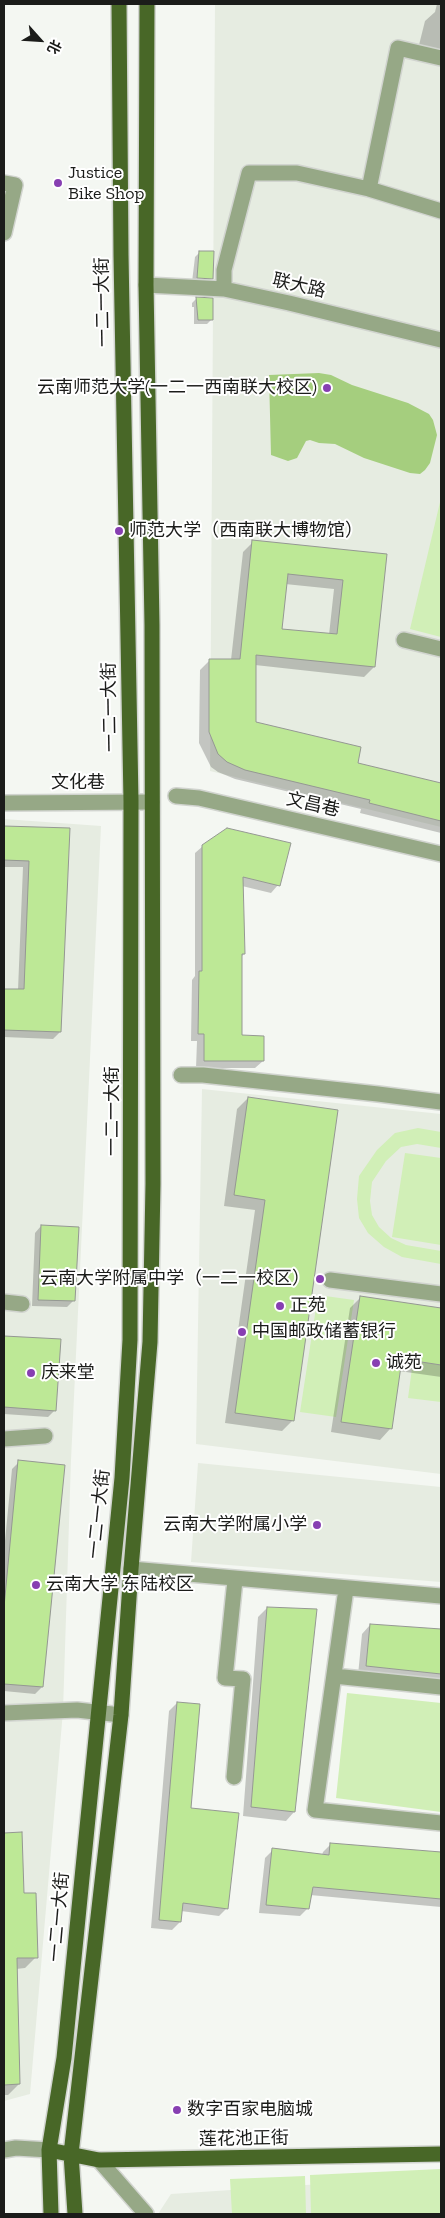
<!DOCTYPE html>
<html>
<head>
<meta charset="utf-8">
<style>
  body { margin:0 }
  #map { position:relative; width:445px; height:2218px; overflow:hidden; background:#f4f7f2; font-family:"Zilla Slab","Noto Sans SC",serif }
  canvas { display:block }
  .frame { position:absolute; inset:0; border:5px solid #1b1c1a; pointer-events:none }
  .north { position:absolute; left:15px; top:15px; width:50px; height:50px; -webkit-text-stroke:4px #fff; paint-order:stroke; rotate:116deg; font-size:14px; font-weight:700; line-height:20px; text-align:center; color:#1b1c1a }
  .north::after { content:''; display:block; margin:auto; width:18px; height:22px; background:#1b1c1a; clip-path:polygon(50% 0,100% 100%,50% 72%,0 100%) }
</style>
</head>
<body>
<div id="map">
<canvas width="445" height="2218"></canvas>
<div class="frame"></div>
<div class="north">北</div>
</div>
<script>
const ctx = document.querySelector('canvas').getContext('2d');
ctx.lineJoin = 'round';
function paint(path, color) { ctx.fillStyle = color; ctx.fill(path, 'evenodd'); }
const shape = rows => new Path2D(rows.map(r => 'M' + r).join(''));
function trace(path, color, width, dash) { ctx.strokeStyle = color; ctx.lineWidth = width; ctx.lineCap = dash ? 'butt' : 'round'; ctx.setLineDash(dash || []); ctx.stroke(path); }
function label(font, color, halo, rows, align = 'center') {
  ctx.font = font + ' "Zilla Slab","Noto Sans SC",serif'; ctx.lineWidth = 4; ctx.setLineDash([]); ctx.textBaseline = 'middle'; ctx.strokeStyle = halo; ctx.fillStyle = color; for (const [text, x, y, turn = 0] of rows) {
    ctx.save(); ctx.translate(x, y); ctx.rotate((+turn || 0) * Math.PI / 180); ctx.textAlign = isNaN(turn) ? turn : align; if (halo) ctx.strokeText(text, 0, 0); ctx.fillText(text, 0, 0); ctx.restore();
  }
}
paint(shape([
  [215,4,441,4,441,827,210,771],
  [4,819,101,826,71,1460,63,1711,30,2094,4,2101],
  [202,1089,441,1114,441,1474,196,1444],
  [198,1463,441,1487,441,1582,191,1562],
  [441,2176,441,2214,158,2214,171,2194]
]), '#e6ece1');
paint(shape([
  [441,498,441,637,410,629],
  [418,1128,441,1132,441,1148,417,1144,401,1147,386,1161,372,1182,370,1201,372,1215,379,1227,391,1238,406,1245,441,1251,441,1264,402,1257,384,1247,368,1233,359,1218,357,1199,359,1176,377,1150,395,1133],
  [405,1153,441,1158,441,1245,392,1237],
  [318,1295,354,1300,336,1417,300,1412],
  [413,1361,441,1365,441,1402,408,1398],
  [347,1693,441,1703,441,1812,336,1798],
  [441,2169,441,2214,311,2214,310,2175],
  [305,2176,306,2214,232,2214,230,2179]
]), '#d1efb7');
paint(shape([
  [319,373,331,375,352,385,408,403,429,414,433,420,437,435,430,463,425,470,420,474,410,473,364,458,335,444,319,443,310,440,306,441,297,458,288,461,271,455,269,375]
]), '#a5ce7e');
paint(shape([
  [437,4,441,4,441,51,419,45,425,21,435,12],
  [199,253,212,279,207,283,192,282,195,257],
  [197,298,212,319,207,324,194,324,194,307,192,307,192,303],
  [253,542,386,555,374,667,364,677,255,665,254,723,356,764,441,785,441,833,360,813,361,809,235,779,218,772,211,767,199,743,200,670,210,660,231,660,243,552],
  [285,584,334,589,329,635,280,630],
  [4,827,68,830,60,1032,53,1039,4,1037,4,990,18,990,23,867,4,867],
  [203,846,278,885,271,893,242,886,244,954,241,957,240,1037,263,1061,255,1068,196,1068,197,1041,191,1041,192,980,195,976,195,853],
  [248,1098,337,1111,293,1420,282,1431,225,1423,255,1210,224,1206,237,1109],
  [41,1226,74,1300,67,1307,32,1306,35,1233],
  [361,1297,441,1309,441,1377,399,1371,390,1429,380,1440,331,1432,350,1308],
  [4,1337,59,1341,55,1410,48,1417,4,1414],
  [19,1462,42,1687,35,1694,4,1691,4,1551,12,1469],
  [267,1608,294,1812,286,1821,243,1816,258,1617],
  [370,1625,441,1630,441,1683,358,1675,362,1634],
  [177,1703,190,1809,227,1908,219,1916,181,1911,180,1922,172,1930,151,1928,169,1711],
  [4,1834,21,1834,23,1895,36,1957,25,1968,16,1969,19,2084,8,2095,4,2095],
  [331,1844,441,1853,441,1907,310,1895,308,1908,300,1916,259,1913,265,1858,273,1850,322,1855,323,1852]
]), '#0003');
const building = shape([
  [199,251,214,251,213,279,197,278,199,251],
  [196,297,213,298,213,320,198,320,196,297],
  [252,540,387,554,375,667,256,655,256,722,361,747,358,763,441,783,441,821,369,803,370,800,245,770,227,762,218,754,209,732,209,659,240,659,252,540],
  [288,574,343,580,337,634,282,629,288,574],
  [4,826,70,828,61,1032,4,1030,4,989,24,989,29,861,4,860,4,826],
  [227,828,291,843,280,886,243,877,245,954,242,954,242,1035,264,1036,264,1061,204,1061,204,1034,198,1034,199,971,202,971,202,845,227,828],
  [248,1097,338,1110,294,1421,235,1413,265,1200,234,1195,248,1097],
  [41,1225,79,1227,75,1301,38,1300,41,1225],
  [360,1296,441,1308,441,1365,402,1359,392,1429,341,1422,360,1296],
  [4,1336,61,1339,56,1411,4,1407,4,1336],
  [18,1460,65,1465,43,1687,4,1684,4,1607,18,1460],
  [267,1607,317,1609,295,1812,251,1807,267,1607],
  [370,1624,441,1629,441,1674,366,1666,370,1624],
  [177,1702,200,1704,191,1808,239,1813,228,1909,183,1903,181,1922,159,1920,177,1702],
  [22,1832,24,1893,36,1893,38,1958,17,1958,20,2084,4,2085,4,1833,22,1832],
  [330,1843,441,1852,441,1899,313,1887,309,1909,266,1905,272,1848,329,1855,330,1843]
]);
paint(building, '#bde896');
trace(building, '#959893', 1);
const minor = shape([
  [4,183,15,185,4,233],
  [369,189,441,211],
  [146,285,224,289,289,303,441,340],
  [224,289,224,270,249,173,297,173,369,189,398,48,441,58],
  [404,640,441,649],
  [176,796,199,798,441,854],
  [4,803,152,802],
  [181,1075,203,1075,378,1094,441,1102],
  [330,1280,441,1294],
  [4,1302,22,1304],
  [4,1439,45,1436],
  [131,1569,441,1596],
  [346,1589,315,1810,441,1823],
  [334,1676,441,1687],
  [4,1713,77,1710,121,1715],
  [234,1777,243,1679,225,1678,235,1580],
  [4,2150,16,2148,49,2150],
  [99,2160,146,2214]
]);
const major = shape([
  [49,2150,99,2160,441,2154],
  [51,2214,49,2150,64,2058,122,1478,130,1340,131,801,121,255,119,4],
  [75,2214,71,2154,121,1715,131,1569,150,1342,153,1184,152,625,146,285,147,4]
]);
trace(minor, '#d1d4cf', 18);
trace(major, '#d1d4cf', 18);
trace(minor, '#96a886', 15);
trace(major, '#486727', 15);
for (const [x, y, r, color] of [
  [58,183,5,"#873fb2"],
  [327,388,5,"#873fb2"],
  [119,531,5,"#873fb2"],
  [320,1279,5,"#873fb2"],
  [280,1306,5,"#873fb2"],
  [242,1332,5,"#873fb2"],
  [376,1363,5,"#873fb2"],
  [31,1373,5,"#873fb2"],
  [317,1525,5,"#873fb2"],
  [36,1585,5,"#873fb2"],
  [177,2110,5,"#873fb2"]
]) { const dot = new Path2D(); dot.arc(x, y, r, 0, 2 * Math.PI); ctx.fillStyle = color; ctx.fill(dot); trace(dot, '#fff', 2); }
label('18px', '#1b1c1a', '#fff', [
  ["Justice",68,173],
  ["Bike Shop",68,194],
  ["云南师范大学(一二一西南联大校区)",317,388,"right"],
  ["师范大学（西南联大博物馆）",129,531],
  ["云南大学附属中学（一二一校区）",310,1279,"right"],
  ["正苑",290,1306],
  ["中国邮政储蓄银行",252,1332],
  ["诚苑",386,1363],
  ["庆来堂",41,1373],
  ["云南大学附属小学",307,1525,"right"],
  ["云南大学 东陆校区",46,1585],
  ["数字百家电脑城",187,2110]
], 'left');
label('18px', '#1b1c1a', '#fff', [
  ["联大路",299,286,13],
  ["一二一大街",103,302,-91],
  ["一二一大街",110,707,-91],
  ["文化巷",78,783],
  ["文昌巷",313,805,13],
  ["一二一大街",113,1111,-90],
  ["一二一大街",99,1514,-84],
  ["一二一大街",59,1917,-85],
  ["莲花池正街",244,2139,-1]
]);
</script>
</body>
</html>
